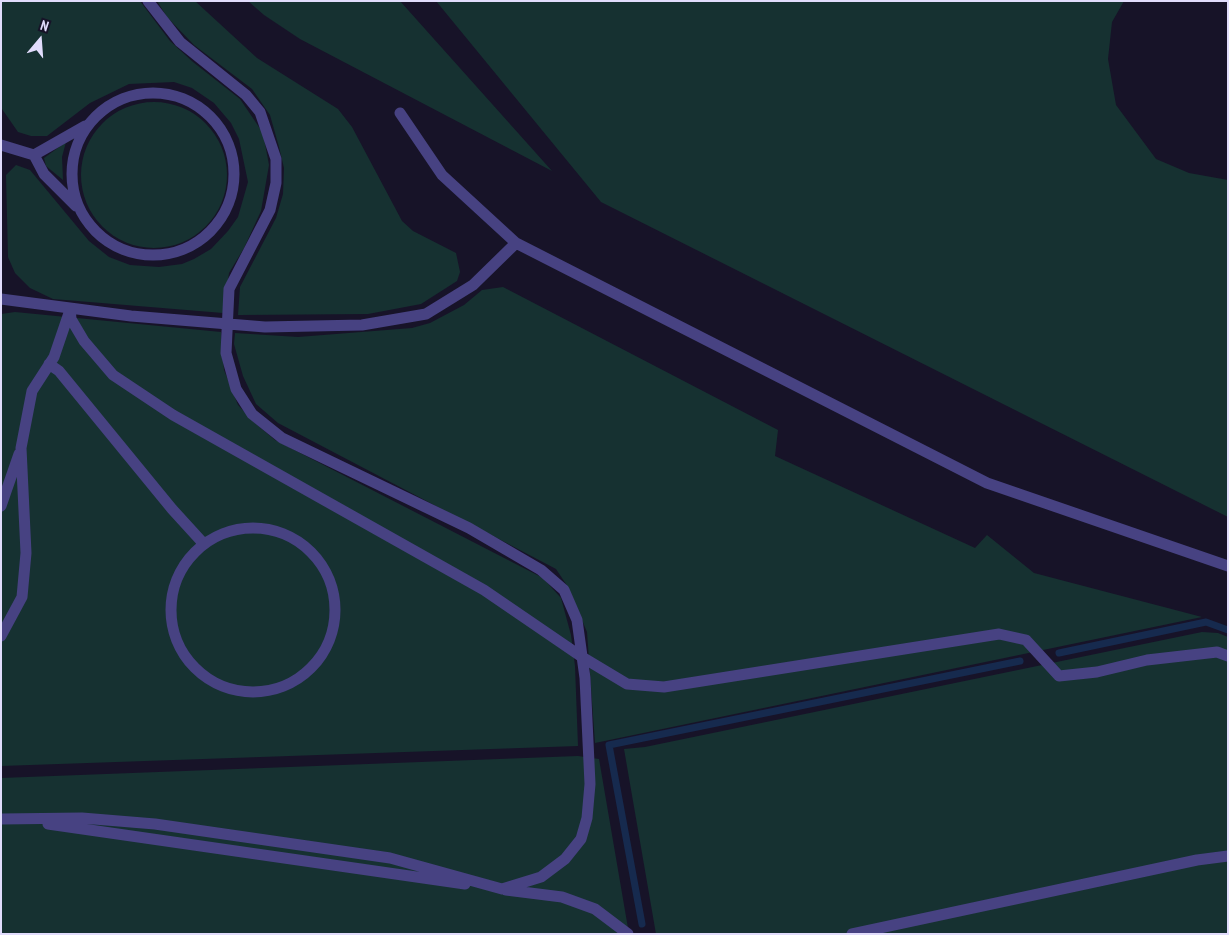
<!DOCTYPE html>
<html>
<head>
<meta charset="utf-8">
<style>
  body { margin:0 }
  #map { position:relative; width:1229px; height:935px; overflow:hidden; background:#171328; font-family:"PT Sans Narrow",sans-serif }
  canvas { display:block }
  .frame { position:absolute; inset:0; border:2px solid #e1dcfc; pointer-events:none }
  .north { position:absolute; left:15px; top:15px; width:50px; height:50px; -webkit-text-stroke:4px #171328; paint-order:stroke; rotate:18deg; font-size:14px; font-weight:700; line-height:20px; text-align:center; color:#e1dcfc }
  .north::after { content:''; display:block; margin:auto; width:18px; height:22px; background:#e1dcfc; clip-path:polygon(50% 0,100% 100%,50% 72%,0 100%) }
</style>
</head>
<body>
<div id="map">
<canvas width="1229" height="935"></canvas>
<div class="frame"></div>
<div class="north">N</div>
</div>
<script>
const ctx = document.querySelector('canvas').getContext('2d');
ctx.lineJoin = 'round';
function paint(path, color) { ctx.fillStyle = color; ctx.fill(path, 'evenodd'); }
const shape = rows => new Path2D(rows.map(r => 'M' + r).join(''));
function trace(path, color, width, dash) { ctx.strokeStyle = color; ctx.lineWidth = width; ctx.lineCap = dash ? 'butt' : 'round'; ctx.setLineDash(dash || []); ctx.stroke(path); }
paint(shape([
  [140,1,170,41,193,62,240,99,263,133,269,165,261,211,244,248,229,273,223,313,53,299,30,288,15,273,8,257,6,175,16,165,30,170,89,241,109,257,130,265,159,267,182,264,194,259,211,249,228,231,238,217,248,182,239,139,231,123,214,103,192,88,174,82,129,84,90,103,47,136,31,136,18,132,2,109,1,2],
  [157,1,195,1,257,58,338,109,352,127,402,221,413,231,456,253,460,272,457,281,421,304,368,314,238,315,240,287,276,218,283,194,284,168,279,147,270,115,252,89,194,45,167,17],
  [248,1,400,1,552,171,300,39,264,15],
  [436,1,1124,1,1112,22,1108,59,1116,105,1156,159,1189,173,1228,180,1228,517,601,202],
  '81 175a73 73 0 1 1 146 0a73 73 0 1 1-146 0Z',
  [66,142,62,157,63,180,46,166,44,158],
  [503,287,778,430,775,456,975,548,987,535,1034,573,1202,617,595,743,587,632,568,587,556,569,278,423,256,404,243,376,234,344,235,333,298,337,412,328,430,323,464,305,482,290],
  [15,312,221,332,224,370,238,405,256,424,275,440,543,578,561,598,571,635,575,666,578,746,1,766,1,314],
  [1202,632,1218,633,1228,637,1228,934,656,934,624,749,645,747],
  [578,756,599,759,629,934,1,934,1,778]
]), '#163131');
trace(shape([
  [1059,653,1206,622,1228,630],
  [642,924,609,745,1020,661]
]), '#162a4e', 7);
trace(shape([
  '72 174a81 81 0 1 1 162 0a81 81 0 1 1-162 0Z',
  [400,113,442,175,516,243,987,483,1228,566],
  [1,145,34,155],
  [76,206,44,174,34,155,85,126],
  [1,299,131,316,265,327,362,325,426,314,473,285,516,243],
  [70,308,71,319,84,341,113,375,173,415,484,590,582,657,627,684,664,687,999,634,1026,640,1059,676,1097,672,1147,660,1217,652,1228,656],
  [49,364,59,371,172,509,203,543],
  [1,506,19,454],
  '171 610a82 82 0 1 1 164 0a82 82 0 1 1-164 0Z',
  [1,636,22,597,26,553,21,448,32,391,54,357,70,310],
  [1,819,82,818,155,824,390,858,502,889,541,877,565,859,581,839,587,818,590,784,585,678,577,620,564,590,541,570,469,528,282,438,252,414,236,389,226,353,229,289,270,210,276,183,276,159,260,112,246,95,180,42,148,1],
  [48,824,465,884],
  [506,890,562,897,595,909,628,934],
  [852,934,1197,860,1228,856]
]), '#474282', 11);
</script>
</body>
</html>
